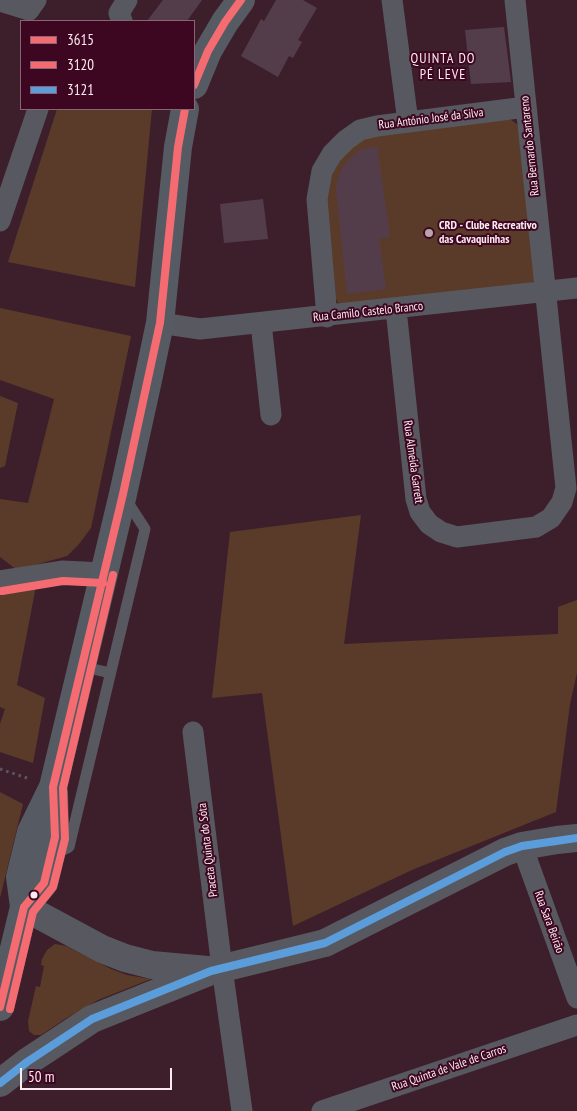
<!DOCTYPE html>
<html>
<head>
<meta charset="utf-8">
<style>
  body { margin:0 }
  #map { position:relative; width:577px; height:1111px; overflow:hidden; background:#3d1f2c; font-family:"PT Sans Narrow",sans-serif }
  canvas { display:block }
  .legend { position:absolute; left:20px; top:20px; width:175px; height:90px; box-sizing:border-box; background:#3e0721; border:1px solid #8a6374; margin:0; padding:6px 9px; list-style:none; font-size:15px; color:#fcecf1 }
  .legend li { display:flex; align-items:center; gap:10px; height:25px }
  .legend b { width:25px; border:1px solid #8a6374 }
  .scale { position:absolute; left:20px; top:1068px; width:152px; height:22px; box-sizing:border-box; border:2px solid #fcecf1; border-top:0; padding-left:6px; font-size:15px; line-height:18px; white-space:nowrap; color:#fcecf1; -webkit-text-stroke:4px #3e0721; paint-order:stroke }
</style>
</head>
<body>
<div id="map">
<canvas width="577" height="1111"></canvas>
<ul class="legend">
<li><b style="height:6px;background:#f46c71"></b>3615</li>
<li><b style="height:6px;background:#f46c71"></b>3120</li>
<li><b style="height:6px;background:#5b9dda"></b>3121</li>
</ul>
<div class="scale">50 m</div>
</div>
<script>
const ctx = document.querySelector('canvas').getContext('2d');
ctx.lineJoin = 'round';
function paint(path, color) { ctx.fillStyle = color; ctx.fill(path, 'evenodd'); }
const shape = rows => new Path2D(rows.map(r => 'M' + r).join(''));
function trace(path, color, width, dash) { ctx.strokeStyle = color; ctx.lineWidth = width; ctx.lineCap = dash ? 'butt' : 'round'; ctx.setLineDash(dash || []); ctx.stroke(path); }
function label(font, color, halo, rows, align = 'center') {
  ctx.font = font + ' "PT Sans Narrow",sans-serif'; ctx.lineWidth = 4; ctx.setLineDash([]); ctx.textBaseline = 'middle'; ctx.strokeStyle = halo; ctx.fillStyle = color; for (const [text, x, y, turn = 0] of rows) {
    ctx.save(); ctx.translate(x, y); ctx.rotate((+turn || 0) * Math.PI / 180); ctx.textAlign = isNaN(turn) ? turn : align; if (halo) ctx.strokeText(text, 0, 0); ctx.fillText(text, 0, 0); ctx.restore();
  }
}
paint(shape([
  [57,109,152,109,135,287,8,262],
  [510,119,518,125,535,280,529,286,343,306,338,303,332,291,324,193,328,172,357,140,379,132],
  [0,308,131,336,91,528,79,544,67,556,17,570,0,557,0,499,28,503,54,399,0,380],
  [0,396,18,403,5,466,0,468],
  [361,515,344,644,558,634,558,607,577,600,577,673,570,704,556,812,412,870,293,926,262,693,212,698,230,532],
  [36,586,17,685,45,698,33,763,0,752,0,724,5,709,0,707,0,593],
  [0,792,23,804,0,898],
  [55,944,66,946,111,969,127,975,151,979,98,1000,65,1019,41,1035,34,1035,29,1031,28,1021,36,986,40,987,44,966,41,965,42,959,47,950]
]), '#5a3b29');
paint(shape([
  [163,0,202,0,187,21,147,21],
  [276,0,303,0,317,8,298,40,302,42,293,58,289,56,278,77,241,56,261,19,264,21],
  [504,27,511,82,471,84,465,30],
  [377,146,390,237,379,239,386,289,347,294,336,190,337,181,343,167,350,158,360,150],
  [263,199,268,239,224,243,220,204]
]), '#543d4a');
trace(shape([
  [0,769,30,779]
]), '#5c575d', 3, [2.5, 4]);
trace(shape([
  [81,666,110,673],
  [53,855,69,847,145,529,125,498]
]), '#585960', 11);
trace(shape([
  [392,0,408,122],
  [0,1,29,10,36,0],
  [122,21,119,13,127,0],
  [0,221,38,109],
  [396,309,416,499,420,512,429,524,441,532,457,537,536,527,551,518,562,502,566,488,515,0],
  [327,317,317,199,322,171,332,154,346,140,360,130,377,126,526,107],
  [160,323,200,329,577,288],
  [261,323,271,415],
  [0,581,62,571,103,573],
  [193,732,222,968,242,1111],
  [522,846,577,998],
  [322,1111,577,1025]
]), '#585960', 21);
trace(shape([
  [24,907,102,949,125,958,152,965,207,970],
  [0,1083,27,1062,92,1019,211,971,325,943,505,852,522,846,557,840,577,838]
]), '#585960', 28);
trace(shape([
  [194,85,208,51,225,22,241,0],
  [24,907,44,883,55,837,54,792],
  [0,1007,24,907,20,877,31,832,53,787,123,494,148,380,160,323,178,147,185,109]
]), '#565a62', 28);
trace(shape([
  [194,85,208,51,225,22,241,0],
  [0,1007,24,907,44,883,55,837,53,787,123,494,160,323,178,147,185,109]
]), '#f46c71', 8);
trace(shape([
  [2,591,63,581,103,583],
  [10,1009,33,912,53,887,65,839,63,788,113,575]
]), '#f46c71', 8);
trace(shape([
  [0,1083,27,1062,92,1019,211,971,325,943,505,852,522,846,577,838]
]), '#5b9dda', 8);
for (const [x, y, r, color] of [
  [429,233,5,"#b9a4ac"],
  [34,895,4.5,"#fcecf1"]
]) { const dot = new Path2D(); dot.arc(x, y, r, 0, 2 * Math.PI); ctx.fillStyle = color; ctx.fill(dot); trace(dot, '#3e0721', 2); }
label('12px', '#fcecf1', '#3e0721', [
  ["Rua António José da Silva",431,119,-7],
  ["Rua Bernardo Santareno",530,146,-96],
  ["Rua Camilo Castelo Branco",368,312,-6],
  ["Rua Almeida Garrett",413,462,82],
  ["Praceta Quinta do Sóta",208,850,-97],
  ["Rua Sara Beirão",549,922,70],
  ["Rua Quinta de Vale de Carros",449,1068,-19]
]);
label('bold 12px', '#fcecf1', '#3e0721', [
  ["CRD - Clube Recreativo",439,226],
  ["das Cavaquinhas",439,240]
], 'left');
ctx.letterSpacing = '1px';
label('14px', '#fcecf1', '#3e0721', [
  ["QUINTA DO",443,59],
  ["PÉ LEVE",443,75]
]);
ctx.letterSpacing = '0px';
</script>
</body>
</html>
